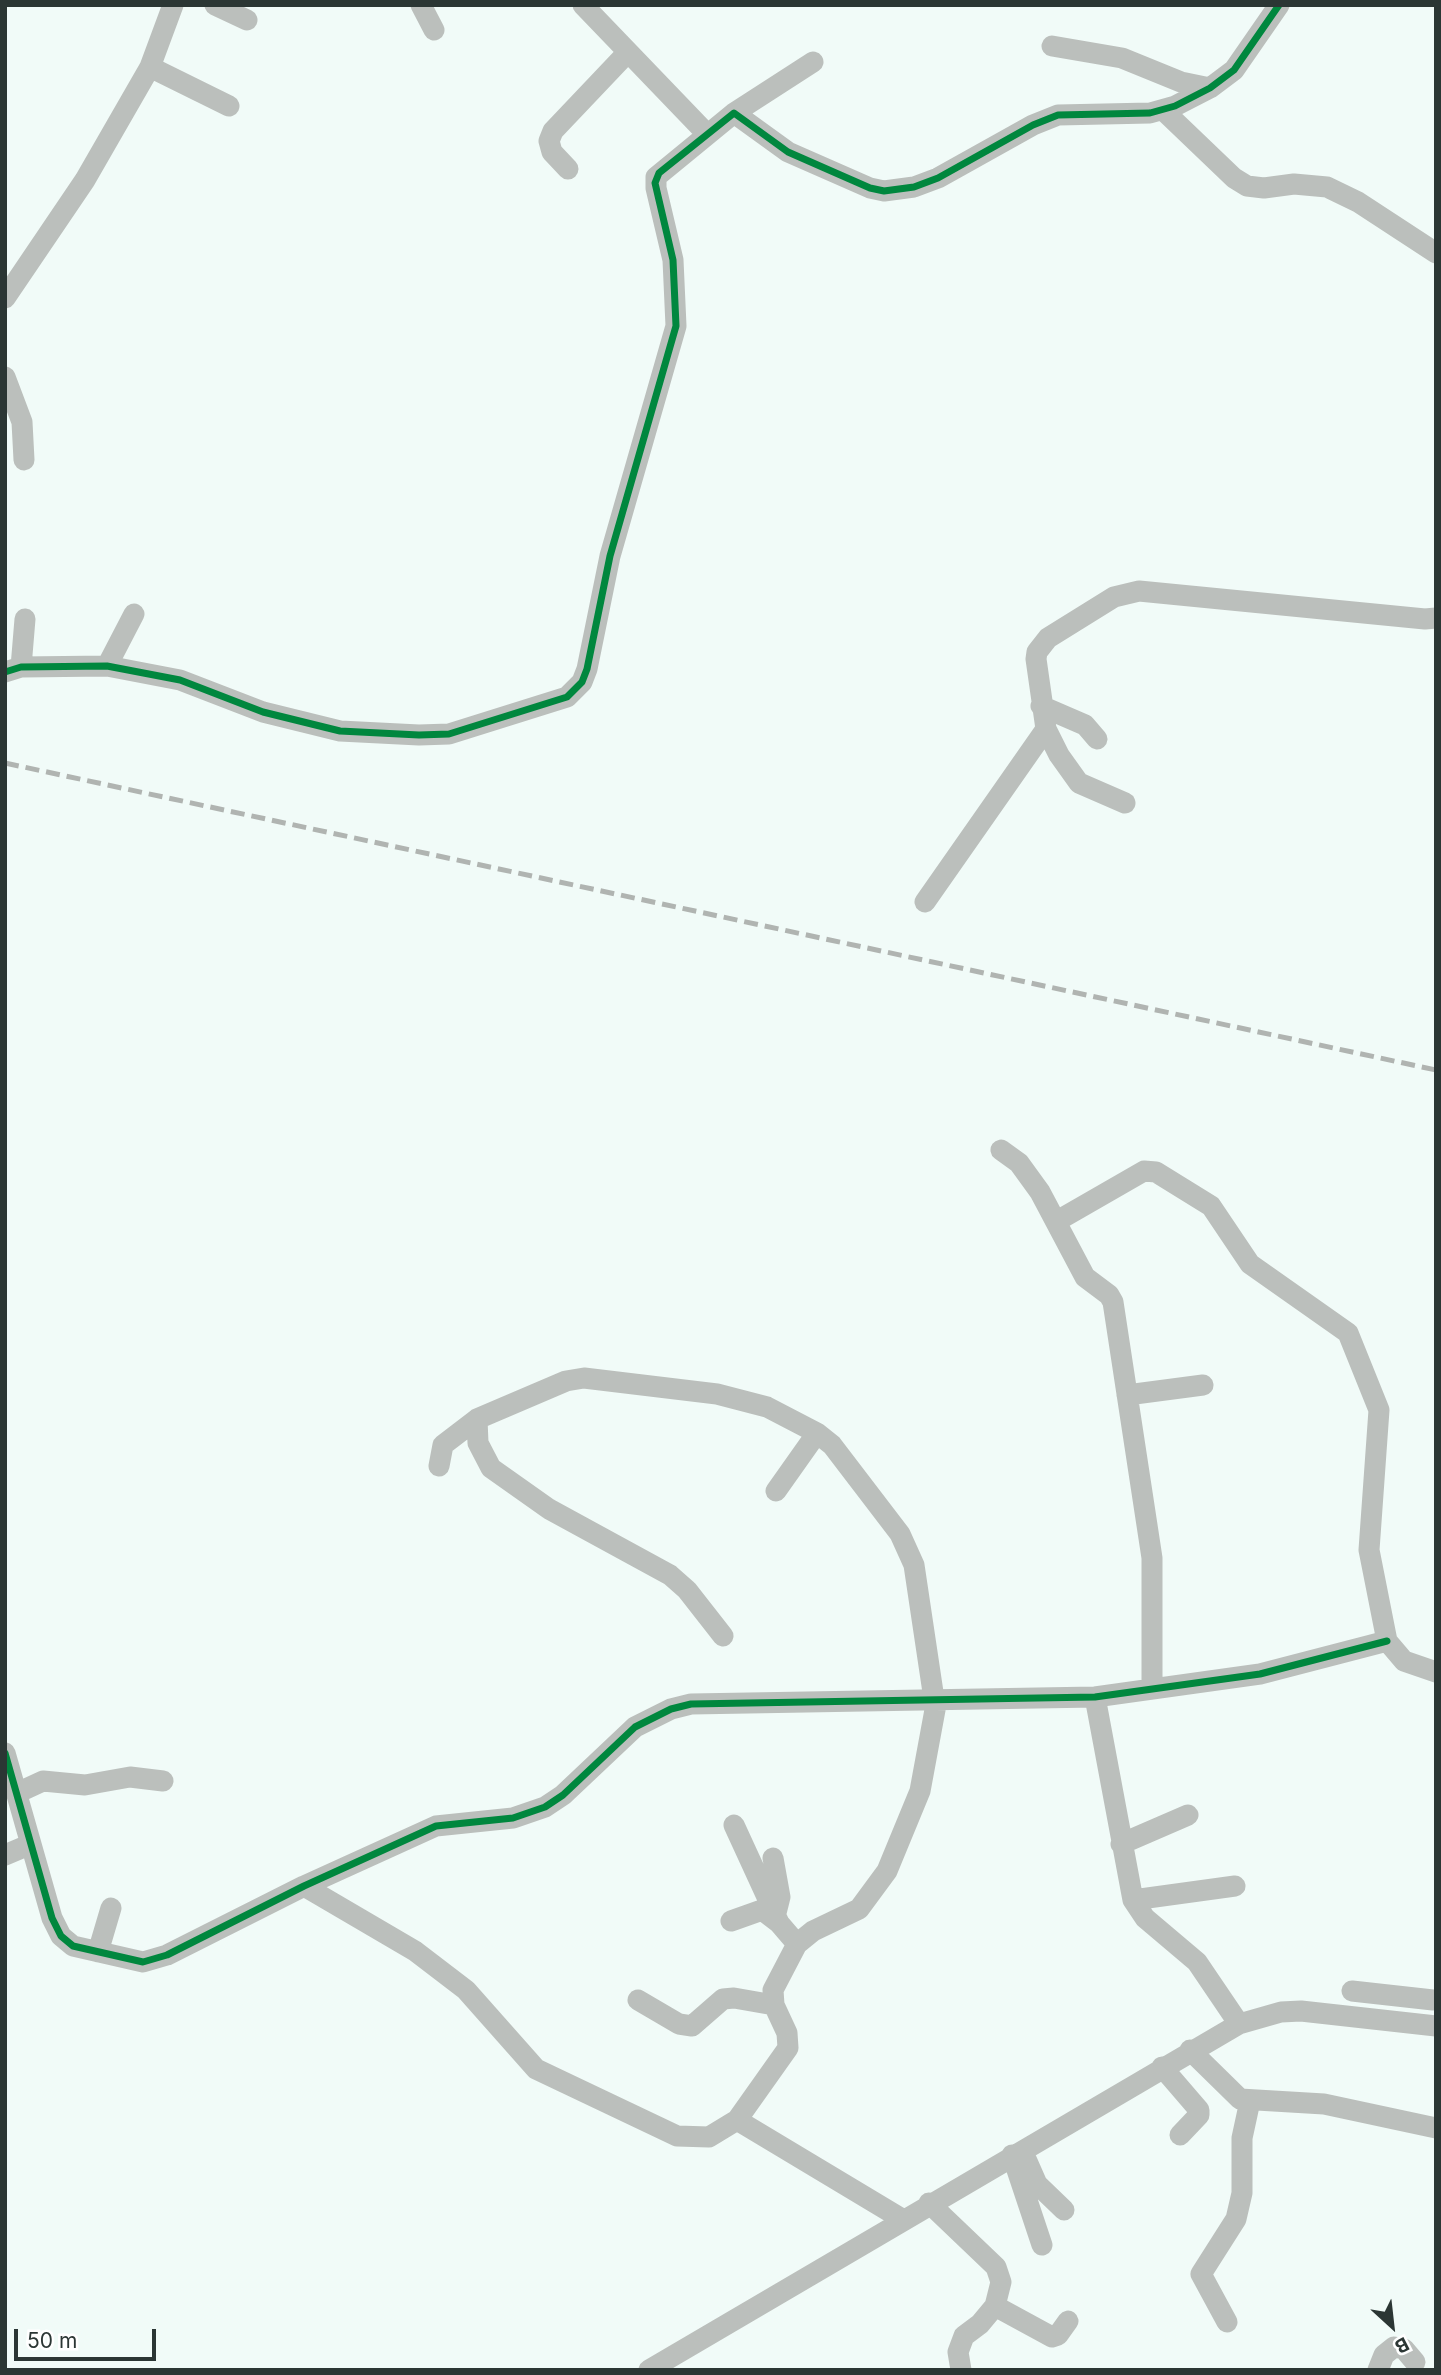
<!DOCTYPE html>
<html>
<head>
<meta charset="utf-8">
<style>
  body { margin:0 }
  #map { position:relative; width:1441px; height:2375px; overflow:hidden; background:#f1fbf8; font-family:Inter,sans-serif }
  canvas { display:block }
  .frame { position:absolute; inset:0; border:7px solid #2b3634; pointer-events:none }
  .north { position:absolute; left:1357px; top:2291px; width:70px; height:70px; -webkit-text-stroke:5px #fff; paint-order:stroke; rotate:153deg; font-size:19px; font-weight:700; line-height:28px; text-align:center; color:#2b3634 }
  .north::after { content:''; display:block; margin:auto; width:24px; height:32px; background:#2b3634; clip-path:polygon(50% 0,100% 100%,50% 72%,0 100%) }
  .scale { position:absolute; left:14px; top:2329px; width:142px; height:32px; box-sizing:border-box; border:4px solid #2b3634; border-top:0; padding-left:9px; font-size:21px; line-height:24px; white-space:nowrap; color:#2b3634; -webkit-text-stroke:5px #fff; paint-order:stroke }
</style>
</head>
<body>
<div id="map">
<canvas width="1441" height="2375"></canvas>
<div class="frame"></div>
<div class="north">B</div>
<div class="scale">50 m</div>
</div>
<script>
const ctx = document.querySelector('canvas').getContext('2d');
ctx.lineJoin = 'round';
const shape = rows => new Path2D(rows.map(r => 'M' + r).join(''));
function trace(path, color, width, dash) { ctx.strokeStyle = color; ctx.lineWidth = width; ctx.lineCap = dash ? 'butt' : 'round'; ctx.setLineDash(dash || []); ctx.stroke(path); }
trace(shape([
  [215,5,247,20],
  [421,5,434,30],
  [583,5,707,134],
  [1052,46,1122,58,1181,82,1210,88],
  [150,67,229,106],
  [1163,110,1234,178,1247,186,1264,188,1294,184,1327,187,1358,202,1436,253],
  [734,113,788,152,870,188,884,191,914,187,938,178,1033,125,1058,115,1150,113,1175,106,1210,88,1234,70,1279,5],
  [568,169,552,152,549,141,553,131,628,52],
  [5,298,85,180,150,67,173,5],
  [5,377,22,422,24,460],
  [107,666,134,614],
  [21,667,25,619],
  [5,672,21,667,107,666,180,680,263,712,340,731,419,735,449,734,567,697,582,682,587,669,610,556,676,326,673,260,656,188,656,177,734,113,813,62],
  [1041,706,1085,725,1097,739],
  [1125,803,1079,783,1059,755,1046,729,1036,659,1037,652,1048,638,1114,597,1139,591,1425,619,1436,618],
  [925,902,1046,729],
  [1001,1150,1019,1163,1040,1192,1085,1277,1109,1295,1113,1302,1152,1558,1152,1688],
  [1057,1221,1144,1171,1156,1172,1211,1206,1250,1264,1348,1333,1379,1410,1369,1550,1387,1641,1404,1661,1436,1672],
  [1127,1395,1203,1385],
  [477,1419,478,1443,491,1468,549,1509,670,1575,687,1590,723,1636],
  [439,1466,443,1445,477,1419,566,1381,584,1378,717,1394,767,1407,817,1433,832,1445,900,1534,914,1565,934,1699],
  [776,1491,817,1433],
  [1095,1697,1133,1900,1145,1918,1197,1962,1239,2024],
  [5,1753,52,1918,61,1936,73,1946,143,1962,167,1955,304,1886,436,1826,513,1818,545,1807,563,1795,635,1727,671,1709,691,1704,1095,1697,1260,1674,1387,1641],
  [17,1793,43,1781,85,1785,130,1777,163,1781],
  [734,1825,779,1923,797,1944],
  [1121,1844,1188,1815],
  [5,1855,31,1844],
  [773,1858,780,1897,776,1913],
  [304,1886,415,1951,466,1990,536,2069,677,2136,709,2137,737,2120,788,2048,787,2033,774,2005,773,1990,797,1944,813,1931,859,1909,887,1871,920,1791,937,1699],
  [1133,1900,1235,1886],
  [731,1921,762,1910,779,1923],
  [98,1952,111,1908],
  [1352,1991,1433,2000],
  [638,2000,679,2024,692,2026,723,1999,734,1998,774,2005],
  [1190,2050,1240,2099,1324,2104,1436,2128],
  [1162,2067,1199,2110,1199,2115,1180,2135],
  [737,2120,902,2219],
  [1012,2155,1042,2245],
  [1026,2159,1037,2184,1064,2210],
  [929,2203,996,2267,1001,2282,995,2306,980,2324,964,2336,958,2352,961,2370],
  [995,2306,1052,2337,1058,2335,1068,2321],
  [1227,2322,1201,2274,1236,2219,1242,2193,1242,2138,1250,2101],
  [649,2370,1239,2024,1281,2012,1301,2011,1436,2026],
  [1378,2370,1384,2355,1394,2347,1404,2349,1415,2362]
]), '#bbbfbc', 21);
trace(shape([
  [5,763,1436,1070]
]), '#b0b4b1', 5, [14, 7]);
trace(shape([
  [5,672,21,667,107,666,180,680,263,712,340,731,419,735,449,734,567,697,582,682,587,669,610,556,676,326,673,260,655,183,659,173,734,113,788,152,870,188,884,191,914,187,938,178,1033,125,1058,115,1150,113,1175,106,1210,88,1234,70,1279,5],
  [5,1753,52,1918,61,1936,73,1946,143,1962,167,1955,304,1886,436,1826,513,1818,545,1807,563,1795,635,1727,671,1709,691,1704,1095,1697,1260,1674,1387,1641]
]), '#00873e', 7);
</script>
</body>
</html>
